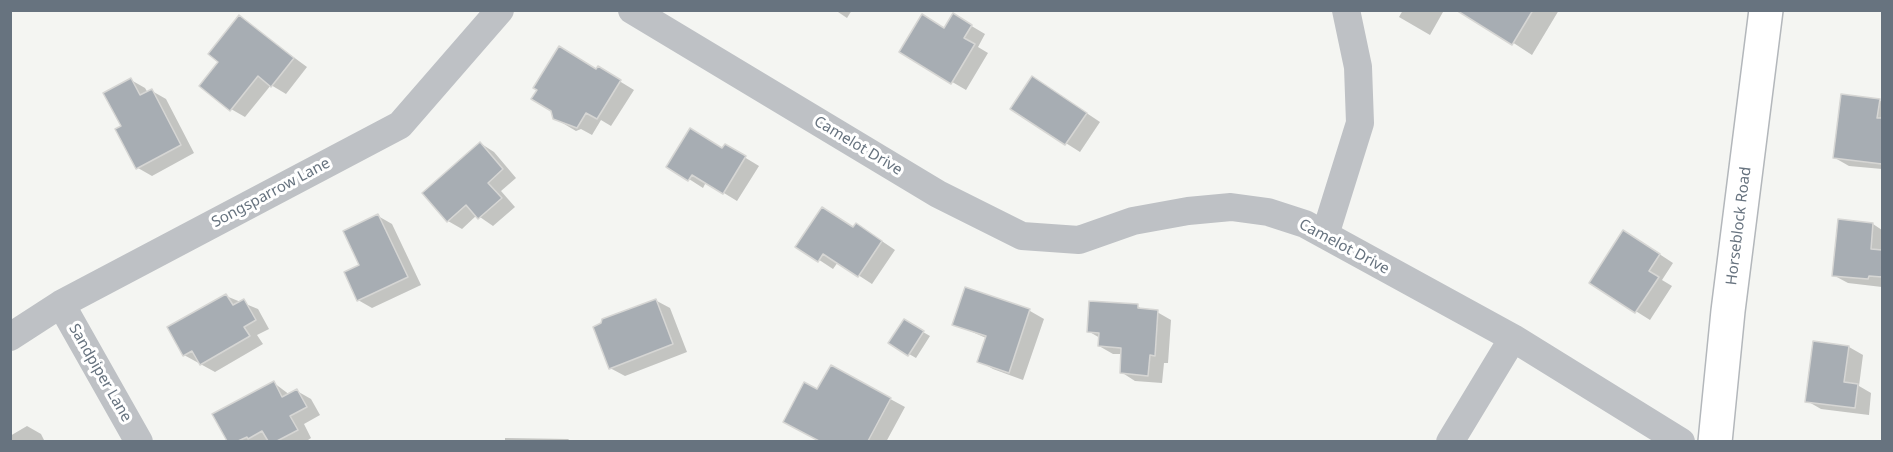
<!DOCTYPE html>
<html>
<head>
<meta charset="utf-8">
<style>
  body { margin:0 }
  #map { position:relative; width:1893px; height:452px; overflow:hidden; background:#f4f5f2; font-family:"Noto Sans",sans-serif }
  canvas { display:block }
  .frame { position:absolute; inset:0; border:12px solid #67737f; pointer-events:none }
</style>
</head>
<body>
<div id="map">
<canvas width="1893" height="452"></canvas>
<div class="frame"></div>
</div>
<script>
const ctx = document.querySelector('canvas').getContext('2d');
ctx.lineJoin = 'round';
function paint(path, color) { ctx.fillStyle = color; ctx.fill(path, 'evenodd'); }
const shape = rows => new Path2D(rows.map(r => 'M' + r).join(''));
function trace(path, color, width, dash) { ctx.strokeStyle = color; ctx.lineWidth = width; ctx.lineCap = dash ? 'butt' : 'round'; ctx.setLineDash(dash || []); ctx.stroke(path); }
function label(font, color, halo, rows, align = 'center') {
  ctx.font = font + ' "Noto Sans",sans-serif'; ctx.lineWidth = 6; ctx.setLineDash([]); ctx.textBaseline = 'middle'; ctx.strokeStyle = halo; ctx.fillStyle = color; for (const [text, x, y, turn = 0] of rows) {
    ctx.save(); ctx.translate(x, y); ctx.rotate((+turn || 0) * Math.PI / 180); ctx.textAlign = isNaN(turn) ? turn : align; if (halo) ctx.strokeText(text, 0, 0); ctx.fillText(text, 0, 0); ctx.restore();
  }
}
paint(shape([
  [835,10,852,10,847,18],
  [1403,10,1441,10,1443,12,1430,35,1399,17],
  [1463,10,1559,10,1532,55],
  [953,15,985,34,978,47,988,53,966,90,901,52,945,29],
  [239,17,307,67,286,94,271,85,245,117,231,109,220,62],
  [598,68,634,90,611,126,601,120,592,135,581,129,576,131,554,118],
  [131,80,145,88,148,93,152,91,166,99,194,153,152,176,138,168,123,127],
  [1046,86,1100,122,1080,152,1012,109],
  [1879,100,1882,102,1882,169,1849,166,1835,158],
  [704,138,723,150,726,146,759,166,737,201,706,182,703,188,689,179],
  [480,143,494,152,516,178,501,191,515,207,493,226,477,215,462,229,448,221],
  [378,216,392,224,421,285,372,308,358,300,361,265],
  [1873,224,1882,230,1882,287,1848,283,1833,275],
  [854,228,870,233,895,250,872,284,838,262,833,269,798,246],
  [1638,240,1673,263,1662,280,1672,286,1650,320,1591,283],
  [966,289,1030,311,1044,319,1023,380,993,369,979,361,986,338,954,324],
  [226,296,258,309,269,329,257,335,263,344,215,372,184,355],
  [655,300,670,308,687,352,625,376,610,368],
  [1137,306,1145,311,1157,312,1171,320,1168,363,1164,363,1162,383,1135,381,1121,372,1122,354,1113,354,1099,346,1100,338,1088,331],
  [904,321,930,336,916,358,890,343],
  [1849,347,1863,355,1859,386,1871,393,1869,415,1821,409,1807,401],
  [831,367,905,407,886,442,821,442,785,421,818,391],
  [274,383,290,395,297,391,311,399,320,415,304,424,311,438,305,442,228,442,214,415],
  [27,426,41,434,45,442,10,442,10,436],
  [505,438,568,439,572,442,505,442]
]), '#0003');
const building = shape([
  [1456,10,1533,10,1512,45,1456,10],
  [953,13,972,25,964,38,975,44,951,84,899,52,922,14,944,28,953,13],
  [239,15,294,58,271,87,258,76,230,111,199,86,218,62,208,54,239,15],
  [559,46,596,69,598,66,621,80,597,119,586,113,577,128,553,119,551,111,531,99,537,90,533,88,559,46],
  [1032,76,1087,113,1065,145,1010,109,1032,76],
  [131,78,140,95,152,89,181,145,136,169,115,129,121,126,103,93,131,78],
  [1841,94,1880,99,1877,118,1882,118,1882,164,1833,158,1841,94],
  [690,128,722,148,725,144,746,156,723,194,692,175,688,181,666,167,690,128],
  [480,142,503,169,488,183,502,198,478,219,466,205,447,222,422,193,480,142],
  [822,207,853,227,856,223,882,241,858,277,823,254,818,262,795,247,822,207],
  [378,214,408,277,357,301,344,272,359,265,343,231,378,214],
  [1838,219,1873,223,1871,249,1882,250,1882,277,1869,276,1868,279,1832,276,1838,219],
  [1623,230,1660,254,1649,271,1659,277,1635,313,1589,283,1623,230],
  [965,287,1030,309,1009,373,977,362,986,336,952,325,965,287],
  [226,294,233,305,244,299,256,320,244,327,250,336,200,365,192,351,183,356,167,327,226,294],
  [656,299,673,344,609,369,593,327,601,323,602,319,656,299],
  [1089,301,1138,304,1138,308,1158,310,1155,356,1150,355,1148,376,1120,373,1121,348,1098,346,1099,333,1087,332,1089,301],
  [904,319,924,331,908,356,888,343,904,319],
  [1813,341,1849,346,1844,382,1858,384,1855,408,1805,402,1813,341],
  [831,365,891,398,868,441,819,441,783,422,804,382,817,389,831,365],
  [274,381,282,397,297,389,307,407,290,416,298,430,277,441,268,441,262,431,248,439,247,437,238,441,227,441,212,414,274,381]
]);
paint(building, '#a7adb3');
trace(building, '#d6d6d4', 1.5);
const secondary = shape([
  [1715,442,1728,311,1766,10]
]);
trace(secondary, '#b3b7bb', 36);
trace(shape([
  [632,10,938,194,1022,236,1079,240,1133,221,1188,211,1231,207,1268,212,1305,224,1513,338,1681,442],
  [1325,235,1360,123,1358,67,1346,10],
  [61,304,139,442],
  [10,337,61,304,400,125,500,10],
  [1450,442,1513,338]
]), '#bec1c5', 28);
trace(secondary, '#fff', 33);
label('15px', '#67737f', '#fff', [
  ["Camelot Drive",858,146,31],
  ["Songsparrow Lane",271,193,-28],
  ["Horseblock Road",1739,226,-83],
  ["Camelot Drive",1344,247,28],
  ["Sandpiper Lane",100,373,60]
]);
</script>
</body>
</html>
